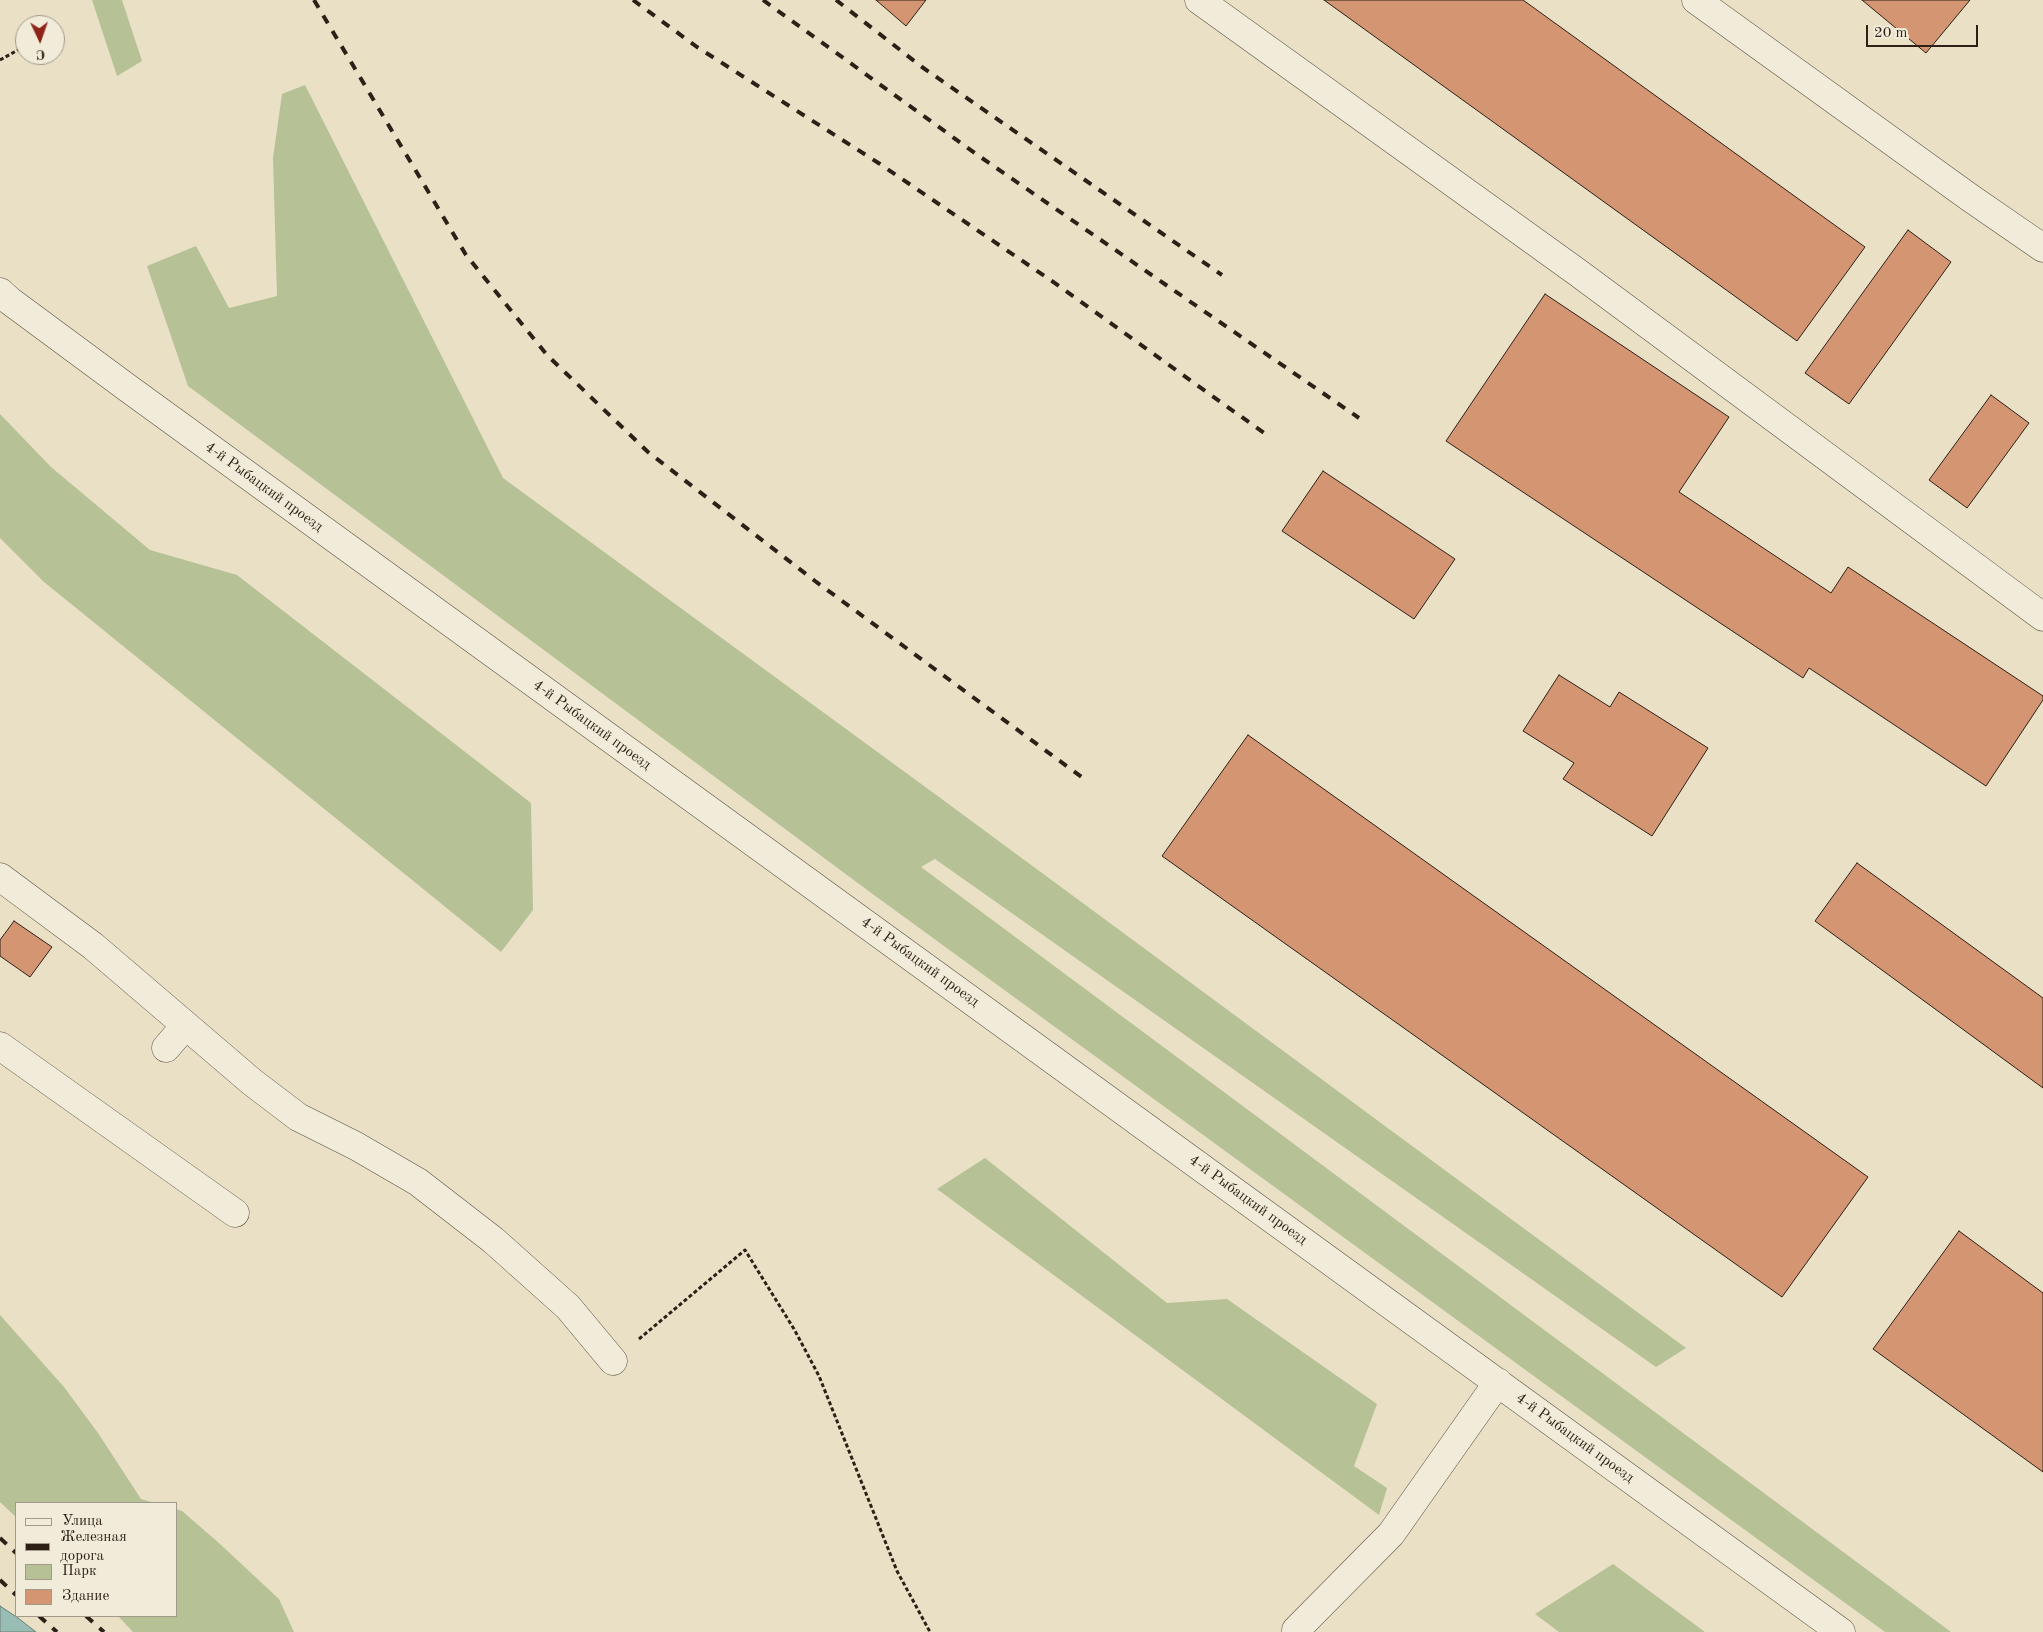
<!DOCTYPE html>
<html>
<head>
<meta charset="utf-8">
<style>
  body { margin:0 }
  #map { position:relative; width:2043px; height:1632px; overflow:hidden; background:#e9e0c6; font-family:"Old Standard TT",serif }
  canvas { display:block }
  .legend { position:absolute; left:15px; top:1502px; width:162px; height:115px; box-sizing:border-box; background:#f1ebda; border:1px solid #a39a8c; margin:0; padding:6px 9px; list-style:none; font-size:15px; color:#2e2016 }
  .legend li { display:flex; align-items:center; gap:10px; height:25px }
  .legend b { width:25px; border:1px solid #a39a8c }
  .north { position:absolute; left:15px; top:15px; width:50px; height:50px; box-sizing:border-box; background:#f1ebda; border:1px solid #a39a8c; border-radius:50%; rotate:177deg; font-size:14px; font-weight:700; line-height:20px; text-align:center; color:#2e2016 }
  .north::after { content:''; display:block; margin:auto; width:18px; height:22px; background:#8f2418; clip-path:polygon(50% 0,100% 100%,50% 72%,0 100%) }
  .scale { position:absolute; left:1866px; top:25px; width:112px; height:22px; box-sizing:border-box; border:2px solid #2e2016; border-top:0; padding-left:6px; font-size:15px; line-height:18px; white-space:nowrap; color:#2e2016; -webkit-text-stroke:4px #f1ebda; paint-order:stroke }
</style>
</head>
<body>
<div id="map">
<canvas width="2043" height="1632"></canvas>
<ul class="legend">
<li><b style="height:6px;background:#f1ebda"></b>Улица</li>
<li><b style="height:6px;background:#2e2016"></b>Железная дорога</li>
<li><b style="height:14px;background:#b6c296"></b>Парк</li>
<li><b style="height:14px;background:#d49573"></b>Здание</li>
</ul>
<div class="north">С</div>
<div class="scale">20 m</div>
</div>
<script>
const ctx = document.querySelector('canvas').getContext('2d');
ctx.lineJoin = 'round';
function paint(path, color) { ctx.fillStyle = color; ctx.fill(path, 'evenodd'); }
const shape = rows => new Path2D(rows.map(r => 'M' + r).join(''));
function trace(path, color, width, dash) { ctx.strokeStyle = color; ctx.lineWidth = width; ctx.lineCap = dash ? 'butt' : 'round'; ctx.setLineDash(dash || []); ctx.stroke(path); }
function label(font, color, halo, rows, align = 'center') {
  ctx.font = font + ' "Old Standard TT",serif'; ctx.lineWidth = 4.5; ctx.setLineDash([]); ctx.textBaseline = 'middle'; ctx.strokeStyle = halo; ctx.fillStyle = color; for (const [text, x, y, turn = 0] of rows) {
    ctx.save(); ctx.translate(x, y); ctx.rotate((+turn || 0) * Math.PI / 180); ctx.textAlign = isNaN(turn) ? turn : align; if (halo) ctx.strokeText(text, 0, 0); ctx.fillText(text, 0, 0); ctx.restore();
  }
}
paint(shape([
  [92,0,122,0,142,61,117,76],
  [305,85,503,478,939,797,1686,1348,1656,1367,935,859,921,867,1951,1632,1885,1632,874,895,188,386,147,266,196,246,229,308,277,296,273,158,282,94],
  [0,414,51,467,150,550,237,575,531,803,533,910,501,952,44,582,0,538],
  [985,1158,1167,1303,1227,1299,1377,1404,1354,1466,1387,1488,1379,1515,937,1189],
  [0,1315,64,1387,98,1433,141,1499,155,1503,16,1503,16,1517,0,1502],
  [176,1509,182,1511,220,1544,279,1599,294,1632,133,1632,118,1616,176,1616],
  [1613,1564,1705,1632,1559,1632,1535,1614]
]), '#b6c296');
const water = shape([
  [0,1606,18,1618,36,1632,0,1632,0,1606]
]);
paint(water, '#97bdb4');
trace(water, '#6d7e75', 1);
const building = shape([
  [876,0,926,0,906,26,876,0],
  [1324,0,1523,0,1865,247,1797,341,1324,0],
  [1862,0,1970,0,1926,53,1862,0],
  [1908,230,1951,262,1849,404,1805,373,1908,230],
  [1545,294,1729,417,1679,492,1831,593,1848,567,2043,696,2043,700,1986,786,1809,668,1803,678,1446,441,1545,294],
  [1991,395,2029,423,1967,508,1929,480,1991,395],
  [1323,471,1455,559,1414,619,1282,531,1323,471],
  [1559,675,1610,707,1619,692,1708,748,1652,836,1563,779,1574,763,1523,731,1559,675],
  [1248,735,1868,1177,1782,1297,1162,856,1248,735],
  [1857,863,2043,998,2043,1088,1815,921,1857,863],
  [14,921,52,947,30,977,0,956,0,940,14,921],
  [1959,1231,2043,1293,2043,1472,1873,1349,1959,1231]
]);
paint(building, '#d49573');
trace(building, '#2e2016', 1);
const minor = shape([
  [1199,0,1577,272,2043,617],
  [1696,0,1969,197,2043,248],
  [0,292,10,301,129,389,1841,1632],
  [0,877,93,946,252,1082,298,1117,356,1146,418,1182,493,1240,568,1307,613,1361],
  [0,1046,235,1213],
  [166,1048,185,1026],
  [1296,1630,1391,1534,1498,1382]
]);
trace(minor, '#5d5042', 29);
trace(shape([
  [0,60,25,46],
  [639,1339,745,1250,794,1329,819,1376,897,1571,930,1632]
]), '#2e2016', 3, [4, 2.5]);
trace(minor, '#f1ebda', 28);
trace(shape([
  [314,0,466,255,547,355,648,452,815,581,1087,781],
  [633,0,697,47,880,164,1049,279,1264,433],
  [763,0,979,156,1359,418],
  [836,0,922,67,1222,275],
  [0,1538,16,1553],
  [0,1580,16,1595],
  [39,1616,57,1632],
  [86,1616,104,1632]
]), '#2e2016', 4, [9, 9]);
label('15px', '#2e2016', '#f1ebda', [
  ["4-й Рыбацкий проезд",264,487,36],
  ["4-й Рыбацкий проезд",592,725,36],
  ["4-й Рыбацкий проезд",920,962,36],
  ["4-й Рыбацкий проезд",1248,1200,36],
  ["4-й Рыбацкий проезд",1575,1438,36]
]);
</script>
</body>
</html>
